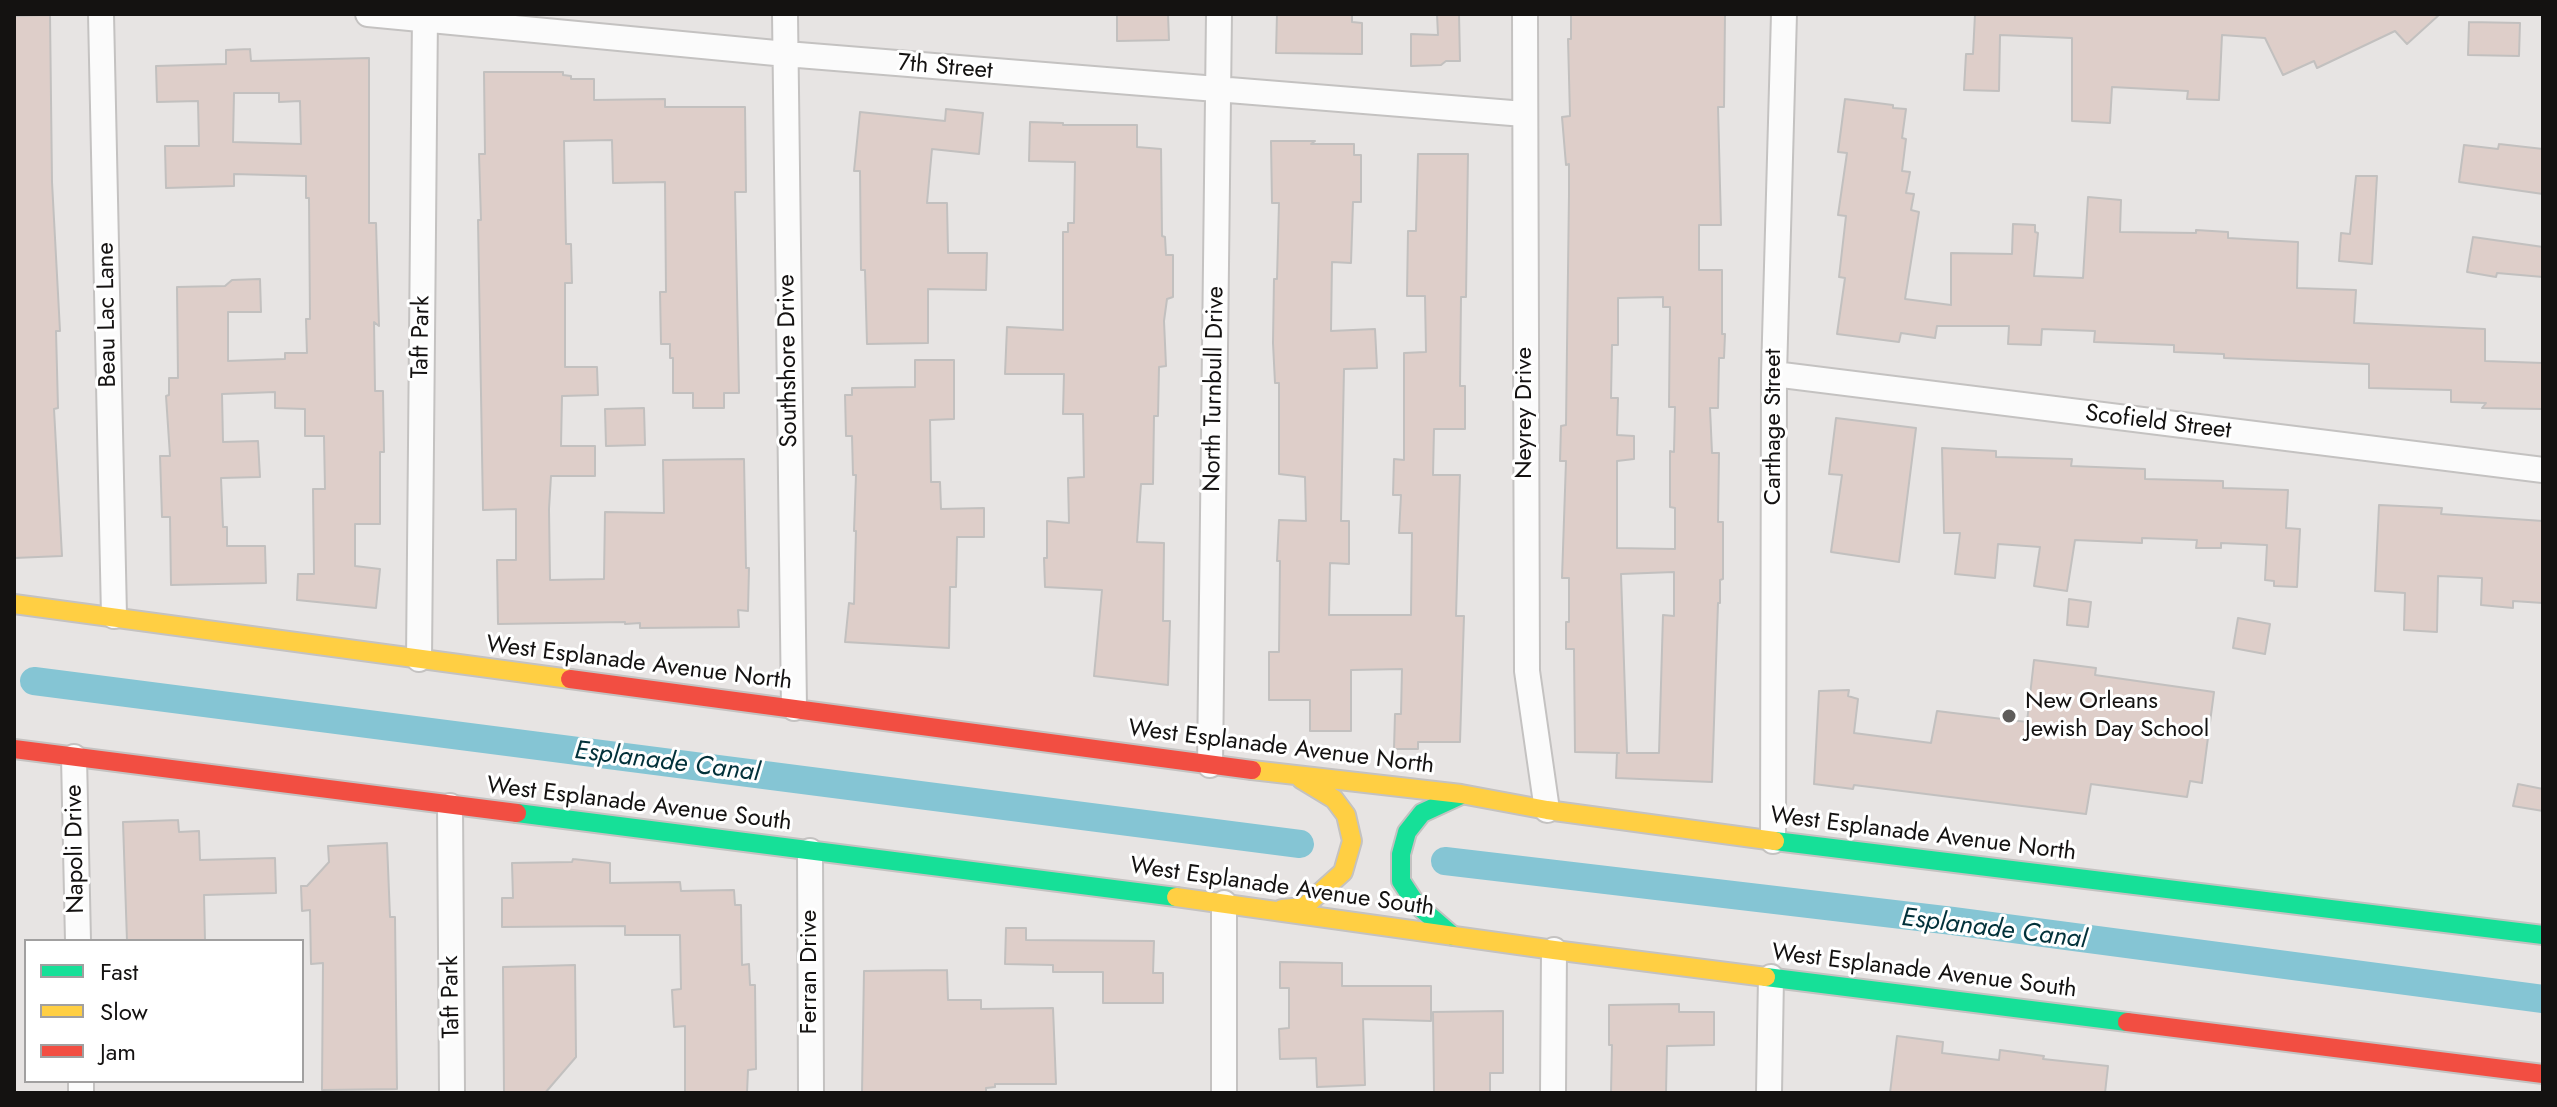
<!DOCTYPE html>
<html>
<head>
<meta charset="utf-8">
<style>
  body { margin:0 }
  #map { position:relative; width:2557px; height:1107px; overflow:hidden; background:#e7e4e3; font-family:Jost,sans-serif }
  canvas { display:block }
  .frame { position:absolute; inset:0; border:16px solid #141211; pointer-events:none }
  .legend { position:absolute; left:24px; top:939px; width:280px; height:144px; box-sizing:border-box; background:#fff; border:2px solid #a1a0a0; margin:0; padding:10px 14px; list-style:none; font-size:24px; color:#141211 }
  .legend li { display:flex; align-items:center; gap:16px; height:40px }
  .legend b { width:40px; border:2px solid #a1a0a0 }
</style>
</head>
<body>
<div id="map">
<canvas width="2557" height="1107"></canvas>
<div class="frame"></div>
<ul class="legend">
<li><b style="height:10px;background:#16e098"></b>Fast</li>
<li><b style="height:10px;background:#ffcf43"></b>Slow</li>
<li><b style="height:10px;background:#f24e42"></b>Jam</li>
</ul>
</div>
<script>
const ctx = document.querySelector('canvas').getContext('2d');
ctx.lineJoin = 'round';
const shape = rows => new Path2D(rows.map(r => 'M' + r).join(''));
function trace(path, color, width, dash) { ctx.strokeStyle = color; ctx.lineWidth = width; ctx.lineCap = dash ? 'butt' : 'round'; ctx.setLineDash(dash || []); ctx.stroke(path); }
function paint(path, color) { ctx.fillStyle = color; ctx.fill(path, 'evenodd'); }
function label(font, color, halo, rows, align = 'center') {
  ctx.font = font + ' Jost,sans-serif'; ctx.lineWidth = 6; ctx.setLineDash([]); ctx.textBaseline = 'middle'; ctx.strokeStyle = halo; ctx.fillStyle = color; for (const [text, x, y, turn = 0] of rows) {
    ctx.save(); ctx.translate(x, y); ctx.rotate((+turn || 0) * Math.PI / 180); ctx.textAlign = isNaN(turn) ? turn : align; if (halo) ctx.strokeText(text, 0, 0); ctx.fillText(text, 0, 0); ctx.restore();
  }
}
trace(shape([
  [34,681,1300,844],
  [1445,861,1953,921,2543,999]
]), '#85c5d4', 28);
const building = shape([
  [1117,14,1168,14,1169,40,1117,41,1117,14],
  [1277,14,1352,14,1352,22,1362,23,1362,54,1276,53,1277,14],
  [1437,14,1459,14,1460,61,1446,61,1441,65,1411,66,1411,34,1438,35,1437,14],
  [1571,14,1725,14,1724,107,1718,107,1721,225,1699,225,1699,270,1722,270,1722,334,1725,334,1724,358,1719,358,1718,408,1710,408,1712,453,1719,453,1718,522,1723,522,1723,579,1720,580,1720,603,1718,603,1712,782,1616,778,1617,753,1619,753,1575,752,1574,649,1566,649,1566,622,1569,622,1569,578,1562,578,1566,461,1560,461,1561,426,1566,425,1569,194,1569,164,1566,165,1562,117,1570,116,1568,39,1571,39,1571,14],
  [1663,297,1663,307,1670,307,1669,407,1675,407,1674,452,1670,451,1670,507,1675,508,1675,549,1617,548,1617,461,1634,459,1634,436,1617,435,1618,398,1611,398,1612,345,1618,345,1618,298,1663,297],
  [1674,572,1674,616,1663,615,1659,753,1627,753,1621,574,1674,572],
  [1975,14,2440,14,2407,44,2395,31,2317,68,2314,61,2283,75,2265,38,2222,35,2219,100,2187,99,2188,91,2112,87,2110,123,2072,121,2072,38,2000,35,1999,91,1964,90,1966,54,1973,54,1975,14],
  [50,15,52,182,60,331,56,331,58,408,54,409,62,556,14,558,14,16,50,15],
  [2469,22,2520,23,2519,56,2468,55,2469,22],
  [250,49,251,61,369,58,369,223,376,223,379,326,374,322,375,391,383,391,384,452,380,452,380,524,355,524,355,566,380,569,376,608,297,600,298,574,314,574,313,489,325,489,324,436,305,436,305,409,275,408,275,392,222,394,223,442,258,441,260,477,221,478,223,527,227,527,227,546,265,546,266,583,171,585,170,517,162,517,160,456,170,456,166,396,169,395,169,378,178,378,177,287,225,286,232,280,260,279,261,312,228,312,228,361,285,359,285,353,307,353,306,319,310,319,309,198,306,198,306,176,234,174,234,186,166,188,165,146,199,146,198,101,157,102,156,66,226,64,226,50,250,49],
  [234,93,279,93,279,102,300,101,301,144,233,142,234,93],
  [484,72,563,72,563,75,571,76,571,79,594,79,594,100,665,99,665,107,745,107,746,192,735,192,739,393,724,393,724,408,693,408,693,393,673,393,673,358,670,358,670,344,661,344,660,292,666,292,665,182,613,183,612,140,564,141,566,244,571,244,572,283,565,283,565,367,597,367,598,395,562,396,561,446,595,446,595,476,551,476,549,509,550,580,604,579,605,512,664,513,663,460,744,459,746,568,749,568,748,611,738,610,739,627,640,628,640,623,625,624,625,622,498,624,497,560,516,560,516,509,483,510,478,220,481,220,479,154,485,154,484,72],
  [1845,99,1893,105,1893,108,1906,109,1902,138,1906,139,1902,171,1910,172,1906,193,1914,194,1911,210,1919,212,1905,299,1951,305,1951,253,2012,254,2013,224,2035,225,2035,232,2038,233,2034,276,2083,278,2088,197,2121,200,2120,232,2196,233,2196,230,2228,232,2228,238,2298,242,2297,288,2356,290,2354,323,2485,329,2485,361,2543,363,2543,409,2482,408,2486,403,2451,402,2451,390,2369,388,2369,364,2224,358,2224,354,2174,352,2174,345,2094,342,2095,331,2042,329,2041,345,2008,344,2009,326,1937,326,1935,338,1901,333,1899,342,1837,334,1845,278,1839,277,1846,216,1838,215,1847,153,1838,152,1845,99],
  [946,109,983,113,979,154,932,149,927,203,947,203,948,253,987,253,986,290,928,289,928,343,867,344,865,270,861,270,860,171,854,171,860,112,945,121,946,109],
  [1030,122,1063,123,1063,125,1137,125,1137,147,1161,149,1162,236,1165,237,1166,255,1173,255,1173,297,1167,299,1164,321,1166,366,1159,367,1158,416,1154,416,1153,484,1141,484,1137,542,1164,543,1163,621,1170,621,1168,685,1094,676,1102,590,1045,587,1044,558,1047,558,1047,521,1069,523,1068,478,1084,477,1083,414,1063,414,1064,374,1005,374,1007,327,1063,330,1063,232,1068,232,1068,223,1074,223,1075,162,1029,161,1030,122],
  [1271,141,1315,141,1311,144,1354,144,1354,155,1361,155,1361,202,1353,202,1351,263,1332,262,1331,331,1375,329,1377,368,1344,369,1341,521,1349,521,1349,564,1330,563,1329,615,1411,615,1412,533,1399,533,1401,495,1393,495,1394,459,1404,460,1404,353,1426,352,1425,296,1407,296,1408,231,1416,231,1418,154,1468,154,1466,297,1461,297,1460,386,1465,386,1465,429,1434,429,1433,475,1460,475,1456,616,1464,616,1460,742,1418,742,1418,749,1394,749,1395,714,1401,714,1402,669,1351,670,1351,731,1310,731,1310,700,1269,700,1269,652,1279,652,1280,561,1277,561,1279,520,1306,521,1305,477,1279,474,1279,383,1275,383,1273,343,1274,279,1277,279,1279,203,1272,203,1271,141],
  [2499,144,2543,149,2543,194,2459,182,2464,145,2498,149,2499,144],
  [2356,176,2377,176,2372,264,2339,261,2341,233,2350,234,2356,176],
  [2473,237,2543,247,2543,277,2497,273,2496,277,2467,272,2473,237],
  [915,360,954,360,954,419,930,420,931,482,940,482,941,509,984,508,984,537,957,537,956,587,950,587,949,648,845,642,849,603,854,604,856,531,854,531,856,475,853,475,852,436,846,436,845,395,852,395,852,388,915,387,915,360],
  [644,408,645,445,606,446,605,409,644,408],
  [1836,418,1916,428,1899,562,1831,552,1842,475,1829,474,1836,418],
  [1942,448,1996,451,1996,457,2072,459,2071,466,2145,469,2145,479,2223,481,2223,488,2288,490,2286,528,2300,529,2297,587,2274,586,2274,581,2265,580,2267,545,2221,543,2221,548,2196,548,2197,540,2142,538,2142,543,2075,540,2067,591,2034,586,2040,547,1998,544,1995,578,1955,574,1960,533,1944,533,1942,448],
  [2379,505,2442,508,2441,514,2543,521,2543,603,2513,601,2513,608,2481,605,2482,578,2438,576,2437,632,2404,630,2405,593,2375,591,2379,505],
  [2069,599,2091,602,2088,627,2067,625,2069,599],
  [2238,618,2270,624,2265,654,2233,648,2238,618],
  [2034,660,2096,668,2095,675,2214,692,2202,783,2190,781,2187,797,2091,784,2086,814,1854,785,1853,789,1814,784,1819,691,1849,690,1848,696,1858,699,1854,733,1931,743,1937,711,2027,722,2034,660],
  [2518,784,2543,789,2543,811,2513,806,2518,784],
  [178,820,179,832,199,831,200,860,275,858,276,893,204,895,205,941,127,941,123,822,178,820],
  [387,843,390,917,395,917,397,1089,322,1090,323,963,311,964,310,910,302,911,301,886,307,886,329,862,328,846,387,843],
  [573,859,610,863,610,883,680,882,681,891,734,890,735,905,741,905,742,965,749,964,750,985,755,985,756,1069,748,1070,747,1093,685,1093,685,1026,674,1027,672,990,681,989,680,935,625,935,625,926,502,927,502,898,513,898,512,863,572,862,573,859],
  [1006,928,1026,928,1026,940,1154,941,1153,973,1163,973,1163,1003,1103,1003,1103,972,1053,972,1053,965,1005,964,1006,928],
  [1280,962,1342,963,1342,986,1431,986,1431,1021,1363,1019,1365,1085,1317,1087,1316,1058,1280,1059,1279,1029,1289,1028,1289,988,1280,988,1280,962],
  [575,965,576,1057,545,1093,504,1093,503,967,575,965],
  [947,970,948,1000,981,1000,981,1009,1053,1008,1056,1084,995,1084,995,1087,986,1088,986,1093,862,1093,864,971,947,970],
  [1679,1004,1679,1012,1714,1012,1714,1045,1667,1046,1666,1093,1611,1093,1612,1045,1609,1045,1609,1005,1679,1004],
  [1503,1011,1503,1073,1490,1073,1490,1093,1434,1093,1433,1012,1503,1011],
  [1897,1036,1943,1042,1942,1053,1999,1060,2000,1050,2044,1056,2043,1059,2108,1066,2105,1093,1890,1093,1897,1036]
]);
paint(building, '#decec9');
trace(building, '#c2c0bf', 2);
const street = shape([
  [101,14,114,616],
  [368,14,786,54,1524,114],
  [785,14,794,708],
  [1525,14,1527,671,1547,810],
  [1774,374,2543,470],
  [419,659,425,14],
  [74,757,78,941],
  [1210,765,1219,14],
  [450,806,452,1093],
  [1773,841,1774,374,1784,14],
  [810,851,811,1093],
  [1224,903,1224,1093],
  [81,1081,81,1093],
  [1553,1093,1554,950],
  [1769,1093,1771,977]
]);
const fast = shape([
  [517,813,1176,897],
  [1775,841,2543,935],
  [1453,936,1416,904,1401,881,1401,854,1407,832,1422,813,1461,795],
  [1766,977,2127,1022]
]);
const slow = shape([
  [14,604,570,679],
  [1252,770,1461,794,1547,810,1775,841],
  [1176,897,1554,950,1766,977],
  [1282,909,1304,907,1343,872,1352,841,1346,815,1334,799,1301,779]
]);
const jam = shape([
  [570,679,1252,770],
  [14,749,517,813],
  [2127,1022,2543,1074]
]);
trace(street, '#c4c2c1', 28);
trace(fast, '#c4c2c1', 22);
trace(slow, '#c4c2c1', 22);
trace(jam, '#c4c2c1', 22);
trace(street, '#fbfbfb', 24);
trace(fast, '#16e098', 18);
trace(slow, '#ffcf43', 18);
trace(jam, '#f24e42', 18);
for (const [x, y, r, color] of [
  [2009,716,8,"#5e5c5a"]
]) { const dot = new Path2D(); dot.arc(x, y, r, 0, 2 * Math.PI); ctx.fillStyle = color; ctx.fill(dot); trace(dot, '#fff', 3); }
label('24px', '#141211', '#fff', [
  ["7th Street",945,68,5],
  ["Beau Lac Lane",108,315,-91],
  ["Taft Park",422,337,-89],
  ["Southshore Drive",789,361,-91],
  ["North Turnbull Drive",1215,389,-89],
  ["Neyrey Drive",1525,413,-90],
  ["Scofield Street",2158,423,7],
  ["Carthage Street",1774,427,-90],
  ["West Esplanade Avenue North",639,664,7],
  ["West Esplanade Avenue North",1281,748,7],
  ["West Esplanade Avenue South",639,805,7],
  ["West Esplanade Avenue North",1923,835,7],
  ["Napoli Drive",76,849,-91],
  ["West Esplanade Avenue South",1282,888,8],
  ["Ferran Drive",810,972,-90],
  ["West Esplanade Avenue South",1924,972,7],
  ["Taft Park",452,997,-91]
]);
label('24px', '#141211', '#fff', [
  ["New Orleans",2025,702],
  ["Jewish Day School",2025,730]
], 'left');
label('italic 26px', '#02313a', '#fff', [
  ["Esplanade Canal",667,763,7],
  ["Esplanade Canal",1994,930,7]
]);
</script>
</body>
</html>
